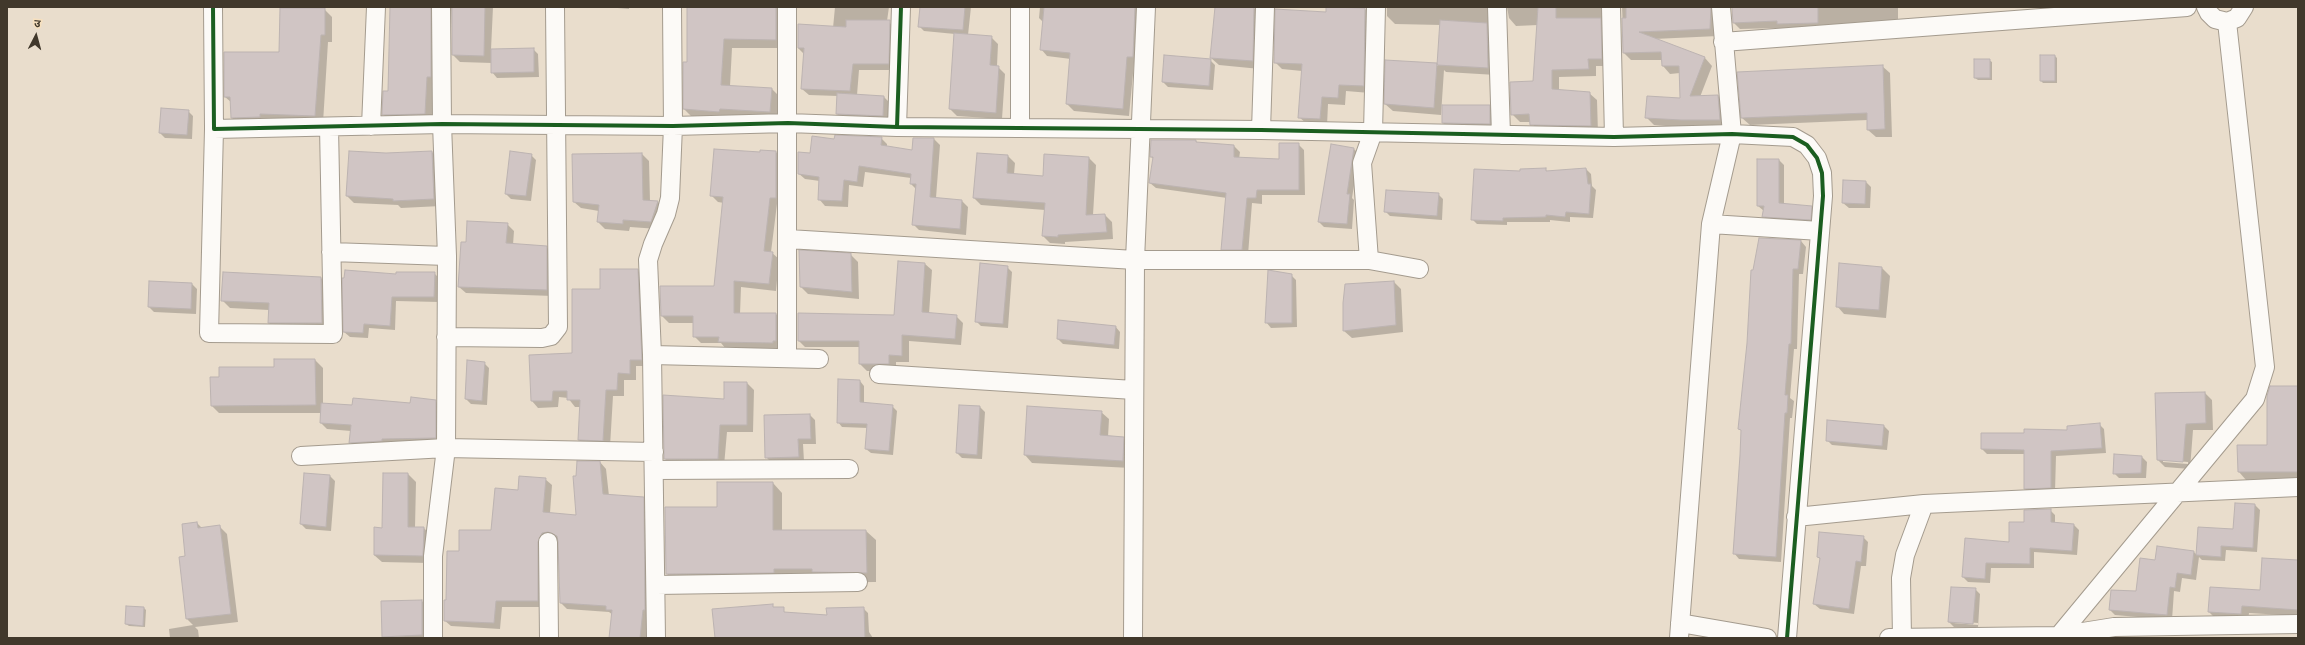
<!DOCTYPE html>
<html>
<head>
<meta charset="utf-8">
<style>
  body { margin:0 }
  #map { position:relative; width:2305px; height:645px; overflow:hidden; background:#e9ddcc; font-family:Overpass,"Noto Sans Devanagari",sans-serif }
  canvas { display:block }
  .frame { position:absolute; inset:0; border:8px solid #41382b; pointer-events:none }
  .north { position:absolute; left:16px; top:16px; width:40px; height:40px; -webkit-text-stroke:3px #f6e0bf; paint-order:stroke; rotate:6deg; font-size:11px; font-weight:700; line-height:16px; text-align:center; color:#41382b }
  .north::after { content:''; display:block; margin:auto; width:14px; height:18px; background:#41382b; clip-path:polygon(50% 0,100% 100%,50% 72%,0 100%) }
</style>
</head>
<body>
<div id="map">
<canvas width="2305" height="645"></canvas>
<div class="frame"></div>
<div class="north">उ</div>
</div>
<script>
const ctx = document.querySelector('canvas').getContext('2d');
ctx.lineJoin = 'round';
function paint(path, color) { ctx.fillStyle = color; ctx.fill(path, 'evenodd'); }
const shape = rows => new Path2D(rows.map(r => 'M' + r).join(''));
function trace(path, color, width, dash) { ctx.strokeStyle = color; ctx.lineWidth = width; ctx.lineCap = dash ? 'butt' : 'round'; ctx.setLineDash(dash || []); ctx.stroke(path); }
paint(shape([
  [391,7,442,7,432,121,390,122,383,114,389,92],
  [451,7,493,7,491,50,533,49,538,54,539,77,497,78,492,72,492,63,460,62,453,55],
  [606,7,629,7,629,9],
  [688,7,786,7,785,48,732,48,730,86,772,89,781,98,779,121,693,118,684,109,688,63],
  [835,7,889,7,887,21,896,28,895,70,859,70,857,95,884,97,889,102,888,121,842,119,837,114,838,96,809,95,802,89,804,54,798,48,833,28],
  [921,7,971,7,968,35,991,37,998,44,997,66,1005,74,1002,119,957,116,950,109,955,34,924,31,919,26],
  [1040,7,1145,7,1140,63,1134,63,1129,116,1074,111,1067,104,1071,59,1047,56,1041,49,1043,22,1039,18],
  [1216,7,1254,8,1262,15,1260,69,1219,65,1211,58],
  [1327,7,1365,9,1372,16,1370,93,1346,91,1345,105,1328,104,1327,126,1307,124,1299,117,1302,71,1282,69,1275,62,1327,13],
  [1387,7,1498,7,1496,75,1446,72,1444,70,1441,115,1393,111,1385,104,1436,64,1438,66,1441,25,1395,24,1387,16],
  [1507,7,1612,7,1609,66,1596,66,1596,76,1559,77,1559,90,1589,93,1597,100,1598,133,1539,132,1531,122,1520,122,1512,114,1534,82,1538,25,1516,26,1509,18],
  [1622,7,1712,7,1718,36,1654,39,1705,58,1712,66,1700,97,1718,96,1725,104,1727,127,1689,128,1654,125,1646,117,1681,99,1680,73,1670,74,1663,66,1663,60,1631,60,1624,53],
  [1733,7,1898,7,1898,25,1740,29,1734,23],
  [324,9,332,17,332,42,328,42,323,123,240,125,232,118,231,102,225,97,280,53],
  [2055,56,2057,58,2057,83,2043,83,2041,81],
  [1210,60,1215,65,1213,90,1168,87,1163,82],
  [1989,60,1992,62,1992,80,1978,80,1975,78],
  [1882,66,1890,73,1892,137,1876,137,1868,130,1868,120,1750,125,1742,118],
  [1489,106,1494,111,1495,129,1448,128,1443,123],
  [188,111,193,116,192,139,165,138,160,133],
  [881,138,887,144,887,147,913,151,934,139,940,145,936,198,962,201,968,207,966,235,919,230,913,224,916,189,911,184,911,178,865,172,863,187,849,185,848,207,825,206,819,199,820,181,805,179,798,173,811,154,835,140],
  [1196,141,1198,143,1234,146,1240,152,1239,159,1280,161,1298,144,1304,150,1305,195,1262,195,1262,204,1252,203,1248,255,1228,255,1222,249,1227,198,1156,188,1150,183,1154,159,1151,157],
  [1354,149,1359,154,1352,198,1354,200,1352,229,1324,227,1319,222],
  [761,151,776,152,783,159,783,205,777,204,771,252,779,259,776,291,741,287,740,314,776,314,783,321,780,350,726,349,721,343,701,343,694,336,694,323,669,323,662,316,715,287,724,203,718,202,711,195,761,154],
  [432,152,439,159,441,206,401,208,398,205,354,203,347,196,386,154],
  [642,154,649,161,650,201,658,202,665,209,658,229,630,227,629,231,605,229,598,222,599,211,581,208,574,202],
  [531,155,536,160,531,201,511,199,506,194],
  [1008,156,1015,163,1014,174,1044,177,1089,158,1096,165,1093,215,1105,215,1112,222,1113,239,1065,242,1065,244,1050,243,1043,236,1045,210,981,205,974,198],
  [1779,160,1784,165,1784,205,1811,207,1816,212,1815,224,1769,221,1763,216,1764,211,1758,206],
  [1545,169,1548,172,1586,169,1591,174,1592,186,1596,190,1593,218,1570,217,1570,222,1550,220,1550,222,1507,222,1507,225,1477,224,1472,219,1521,172],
  [1866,182,1871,187,1870,208,1849,208,1843,203],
  [1438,194,1443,199,1442,220,1390,216,1385,211],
  [507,224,514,231,513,245,546,247,553,253,553,296,466,293,459,287,467,243],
  [1801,241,1806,247,1803,274,1799,274,1797,349,1794,349,1790,398,1794,401,1792,418,1790,418,1781,562,1739,559,1734,553,1742,431,1739,429],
  [850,254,858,262,859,299,808,294,801,287],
  [925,264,932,270,929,314,956,316,963,323,961,345,909,341,909,362,896,362,896,371,867,371,860,364,860,347,805,347,798,340,895,316],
  [1007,267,1012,272,1008,328,981,326,976,321],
  [1882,268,1890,276,1886,318,1844,314,1837,306],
  [637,270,644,277,648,366,636,366,636,380,624,380,624,396,613,396,610,447,586,446,579,440,581,407,575,407,568,398,559,397,558,407,538,408,532,401,530,356,573,354,601,290],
  [434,273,439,278,439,302,396,301,395,330,369,328,368,338,350,337,344,332,397,275],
  [1291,275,1296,280,1297,327,1271,328,1266,322],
  [321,278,329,285,329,331,276,330,269,323,269,310,230,308,222,300],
  [1394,282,1401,289,1403,332,1352,338,1344,331],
  [192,284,197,289,196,314,154,312,149,307],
  [1115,326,1120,332,1119,349,1063,344,1058,339],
  [275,360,315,360,323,368,323,404,353,406,411,404,435,401,442,407,441,444,357,449,350,442,351,431,327,429,321,423,322,413,219,413,212,406,276,368],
  [468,361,484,363,489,368,487,405,471,404,466,399],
  [860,381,864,386,864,404,892,406,897,411,893,455,871,453,866,449,868,428,842,427,838,422],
  [747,383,754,390,753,432,727,432,724,466,672,466,665,459],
  [2298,387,2298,479,2246,480,2239,472,2268,446],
  [2205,393,2212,400,2213,430,2193,430,2190,469,2165,467,2158,460],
  [2163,460,2188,462,2188,464,2163,462],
  [960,406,980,407,985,412,982,459,962,458,957,453],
  [1101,412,1109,419,1108,437,1123,438,1131,445,1131,468,1032,463,1025,455],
  [810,415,815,420,816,444,803,444,804,461,771,462,766,457],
  [2099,424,2104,429,2106,453,2056,456,2055,492,2030,494,2025,489,2025,454,1987,454,1982,449,2025,434,2068,432],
  [1884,426,1889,431,1887,450,1832,445,1827,440],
  [2142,457,2147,462,2146,478,2119,478,2114,473],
  [600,462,606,469,609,496,643,498,649,504,649,616,646,638,610,638,613,615,609,612,567,609,561,603,559,541,554,537,544,607,502,607,500,629,451,626,444,620,460,552,492,531,519,491,545,479,552,485,550,513,577,516],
  [384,474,408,474,416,482,415,528,424,528,431,536,430,563,382,562,374,555,383,529],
  [330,476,335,481,331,531,306,529,301,524],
  [773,483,782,493,782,531,866,531,876,540,876,582,676,584,667,574,718,508],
  [2255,505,2260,510,2257,552,2226,550,2225,561,2202,560,2199,557,2196,580,2182,578,2180,592,2174,591,2172,620,2115,615,2110,610,2112,590,2136,592,2156,561,2194,552,2197,555,2234,530],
  [2050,510,2055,515,2055,523,2074,525,2079,530,2077,555,2034,552,2034,568,1991,568,1990,583,1968,582,1963,577],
  [197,523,202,528,219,526,227,534,238,622,195,627,198,630,199,638,170,638,169,629,193,625,187,619,180,558,187,557],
  [1863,537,1868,542,1866,566,1861,566,1854,614,1820,609,1814,604,1821,560,1818,557],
  [2298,582,2298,616,2249,613,2248,621,2216,619,2209,612,2261,591],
  [1975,589,1980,594,1978,628,1954,627,1949,622],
  [1953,621,1978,623,1978,625,1953,623],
  [422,601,427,606,427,638,383,636,382,602],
  [144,608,146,610,145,627,129,626,126,624],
  [863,608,868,613,869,632,873,638,848,638],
  [672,637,711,638,672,638]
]), '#0003');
const building = shape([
  [390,7,431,7,431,77,427,77,425,114,382,115,383,91,388,91,390,7],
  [452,7,485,7,484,56,452,55,452,7],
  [687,7,776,7,776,40,724,39,721,85,772,88,770,112,720,109,719,112,683,109,683,62,687,62,687,7],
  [920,7,965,7,963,30,918,27,920,7],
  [1044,7,1135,7,1133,57,1127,57,1123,109,1066,104,1070,53,1040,50,1044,7],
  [1215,7,1254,7,1253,61,1210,58,1215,7],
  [1326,7,1365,8,1364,86,1339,85,1338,98,1322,97,1320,119,1298,118,1302,64,1274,63,1275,9,1326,12,1326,7],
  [1538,7,1556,7,1556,18,1601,18,1602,59,1588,59,1589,69,1552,70,1552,89,1590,92,1591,126,1530,125,1529,114,1511,115,1510,82,1533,81,1538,7],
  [1626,7,1711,7,1710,29,1639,32,1705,57,1690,96,1718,95,1720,120,1681,120,1645,118,1647,96,1680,98,1679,66,1662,66,1661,52,1623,53,1622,18,1626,18,1626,7],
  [1732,7,1818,7,1818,23,1777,24,1777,21,1733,23,1732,7],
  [280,8,325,8,325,35,321,35,315,116,260,114,260,117,231,118,230,97,224,97,224,52,279,52,280,8],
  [846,20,890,20,889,64,853,64,850,91,801,89,804,48,798,48,798,24,846,27,846,20],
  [1440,20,1487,23,1488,68,1437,65,1440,20],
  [954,33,992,36,990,65,999,66,996,113,949,109,954,33],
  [534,48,534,72,491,73,491,49,534,48],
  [1164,55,1211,59,1209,86,1162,82,1164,55],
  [2040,55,2055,55,2055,81,2040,81,2040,55],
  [1974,59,1990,59,1990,78,1974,78,1974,59],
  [1385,60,1437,63,1434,108,1384,104,1385,60],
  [1883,65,1885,129,1867,130,1867,113,1741,118,1737,72,1883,65],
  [837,93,884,96,883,116,836,114,837,93],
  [1442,105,1490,105,1490,124,1442,123,1442,105],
  [161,108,189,110,187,135,159,133,161,108],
  [835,135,882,137,881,145,912,150,913,138,934,138,930,197,962,200,960,229,912,225,916,184,910,184,911,174,859,166,857,182,844,180,842,201,818,200,819,177,798,174,798,152,810,153,812,136,834,139,835,135],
  [1151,140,1196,140,1196,142,1234,145,1234,157,1279,159,1279,143,1299,143,1299,190,1257,190,1256,198,1247,198,1242,250,1221,250,1226,193,1149,183,1153,157,1150,157,1151,140],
  [1331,144,1354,148,1347,194,1350,194,1347,224,1318,222,1331,144],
  [714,149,760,152,760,150,776,151,776,198,770,198,764,251,773,252,769,284,734,281,734,313,776,313,776,341,773,341,773,343,718,342,719,337,693,337,693,316,661,316,660,286,714,286,723,197,710,196,714,149],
  [349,151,386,153,432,151,434,199,393,201,393,199,346,196,349,151],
  [510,151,532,154,526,196,505,194,510,151],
  [642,153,643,200,658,201,651,222,623,220,623,224,597,222,599,205,573,202,572,154,642,153],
  [977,153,1008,155,1007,173,1043,176,1044,154,1089,157,1086,215,1105,214,1107,232,1058,235,1058,237,1042,236,1045,203,973,198,977,153],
  [1757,159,1779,159,1779,203,1812,206,1811,220,1762,217,1764,206,1757,206,1757,159],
  [1546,168,1546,171,1586,168,1588,184,1591,184,1589,214,1566,212,1565,217,1546,215,1546,217,1503,218,1503,221,1471,220,1474,169,1520,171,1520,169,1546,168],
  [1843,180,1866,181,1865,204,1842,203,1843,180],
  [1386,190,1439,193,1437,216,1384,212,1386,190],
  [467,221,508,223,506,243,547,246,547,290,458,287,461,242,466,242,467,221],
  [1759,238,1801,240,1798,269,1793,269,1791,344,1789,344,1785,395,1788,395,1787,413,1785,413,1776,557,1733,554,1740,455,1741,430,1738,429,1747,343,1751,270,1753,270,1759,238],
  [799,250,851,253,852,292,800,287,799,250],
  [898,261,925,263,922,312,957,315,955,339,902,335,902,356,889,355,889,364,859,364,859,341,798,341,798,313,894,315,898,261],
  [980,263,1008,266,1003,324,975,322,980,263],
  [1839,263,1882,267,1879,310,1836,307,1839,263],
  [600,269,638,269,642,360,630,360,630,374,618,373,617,390,606,390,603,441,578,440,580,400,567,400,567,391,553,391,552,401,531,401,529,355,572,353,572,289,600,289,600,269],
  [345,270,396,274,396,272,435,272,434,297,392,297,390,326,364,324,363,333,343,332,342,278,344,278,345,270],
  [1268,270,1292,274,1292,323,1265,323,1268,270],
  [223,272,321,277,322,323,268,323,269,303,221,301,223,272],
  [149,281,192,283,191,309,148,307,149,281],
  [1394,281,1396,325,1343,331,1343,303,1345,284,1394,281],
  [1058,320,1116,326,1114,345,1057,339,1058,320],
  [274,359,315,359,316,405,211,406,210,377,219,377,219,367,274,367,274,359],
  [467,360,485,362,482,401,465,399,467,360],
  [838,379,860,380,860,402,893,405,889,451,865,449,867,424,837,423,838,379],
  [724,382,747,382,747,425,720,425,718,459,664,459,663,395,724,399,724,382],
  [2270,386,2298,386,2298,472,2238,472,2237,445,2267,445,2267,396,2270,386],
  [2205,392,2206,423,2186,424,2183,462,2157,460,2155,393,2205,392],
  [411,397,436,400,436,438,382,439,382,441,349,443,351,425,320,423,321,403,352,405,353,398,410,403,411,397],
  [959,405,980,406,977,455,956,453,959,405],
  [1027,406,1102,411,1100,435,1124,437,1123,461,1024,455,1027,406],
  [810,414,811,439,798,439,799,457,765,458,764,415,810,414],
  [1827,420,1884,425,1882,446,1826,441,1827,420],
  [2100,423,2102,448,2051,451,2051,488,2024,489,2024,450,1981,449,1981,433,2024,433,2024,429,2067,430,2067,426,2100,423],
  [2114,454,2142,456,2141,473,2113,474,2114,454],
  [577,461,600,461,603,494,644,497,645,610,643,610,640,638,609,638,612,610,606,610,606,606,560,603,558,542,557,536,548,532,542,533,538,542,538,601,496,601,494,623,444,621,444,600,446,600,447,551,459,551,459,530,491,530,495,488,518,490,519,476,546,478,543,512,576,515,573,476,576,476,577,461],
  [304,473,330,475,326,527,300,524,304,473],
  [383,473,408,473,408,527,424,527,423,556,374,555,374,527,382,528,383,473],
  [717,482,773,482,773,530,866,530,867,573,812,572,812,569,774,569,774,573,666,574,665,507,717,507,717,482],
  [2235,503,2255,504,2253,548,2221,546,2221,557,2196,555,2198,527,2233,529,2235,503],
  [2051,509,2051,522,2074,524,2072,551,2030,548,2030,564,1986,563,1985,579,1962,577,1965,538,2009,542,2009,522,2024,522,2024,510,2051,509],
  [197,522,198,528,220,525,231,614,186,619,179,557,185,556,182,524,197,522],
  [1819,532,1864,536,1861,562,1856,561,1849,609,1813,604,1820,558,1817,557,1819,532],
  [2157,546,2194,551,2191,575,2177,573,2175,588,2170,587,2167,615,2109,610,2111,590,2136,591,2140,558,2155,560,2157,546],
  [2262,558,2298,560,2298,610,2242,606,2241,614,2208,612,2210,587,2260,590,2262,558],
  [1951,587,1976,588,1973,624,1948,622,1951,587],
  [422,600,422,635,382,637,381,601,422,600],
  [773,604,773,607,784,607,784,612,827,615,826,608,864,607,865,638,715,638,712,609,773,604],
  [126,606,144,607,143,626,125,624,126,606]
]);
paint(building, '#d0c5c4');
trace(building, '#bcb3b1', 1);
const street = shape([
  [213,7,214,129,442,124,673,126,788,123,897,127],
  [901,7,897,127,1261,130,1614,137,1732,134,1793,137,1807,145,1817,158,1822,173,1823,196,1787,638],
  [1020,7,1020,128],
  [1497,7,1501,135],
  [1611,7,1614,137],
  [2206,7,2209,13,2215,19,2227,22,2237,18,2244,7],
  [1723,42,2187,7],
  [371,126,376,7],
  [214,129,209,333,333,334,329,127],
  [1261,130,1265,7],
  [1711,224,1820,231],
  [788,239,1135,260,1369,260,1419,269],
  [331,252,447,256],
  [1369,260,1362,163,1373,132,1376,7],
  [446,337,542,338,551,336,558,327,555,7],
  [652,355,819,359],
  [787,357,787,7],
  [879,374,1134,390],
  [301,456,446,448,654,452],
  [654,470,849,469],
  [1796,517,1924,504,2298,487],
  [548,542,549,638],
  [656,585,858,582],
  [1680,623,1767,638],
  [433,638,433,556,446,448,447,256,442,124,441,7],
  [656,638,652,355,648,260,653,244,666,214,670,198,673,126,672,7],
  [1133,638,1135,260,1146,7],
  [1679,638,1711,224,1732,134,1721,7],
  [1889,638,2058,636,2114,627,2298,624],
  [1902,638,1901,578,1905,555,1924,504],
  [2057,638,2255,399,2265,367,2227,22]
]);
trace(street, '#a49b8e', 20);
trace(street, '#fcfaf7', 18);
trace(shape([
  [213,7,214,129,442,124,673,126,788,123,897,127],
  [901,7,897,127,1261,130,1614,137,1732,134,1793,137,1807,145,1817,158,1822,173,1823,196,1787,638]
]), '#1b5e20', 4);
</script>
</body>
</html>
